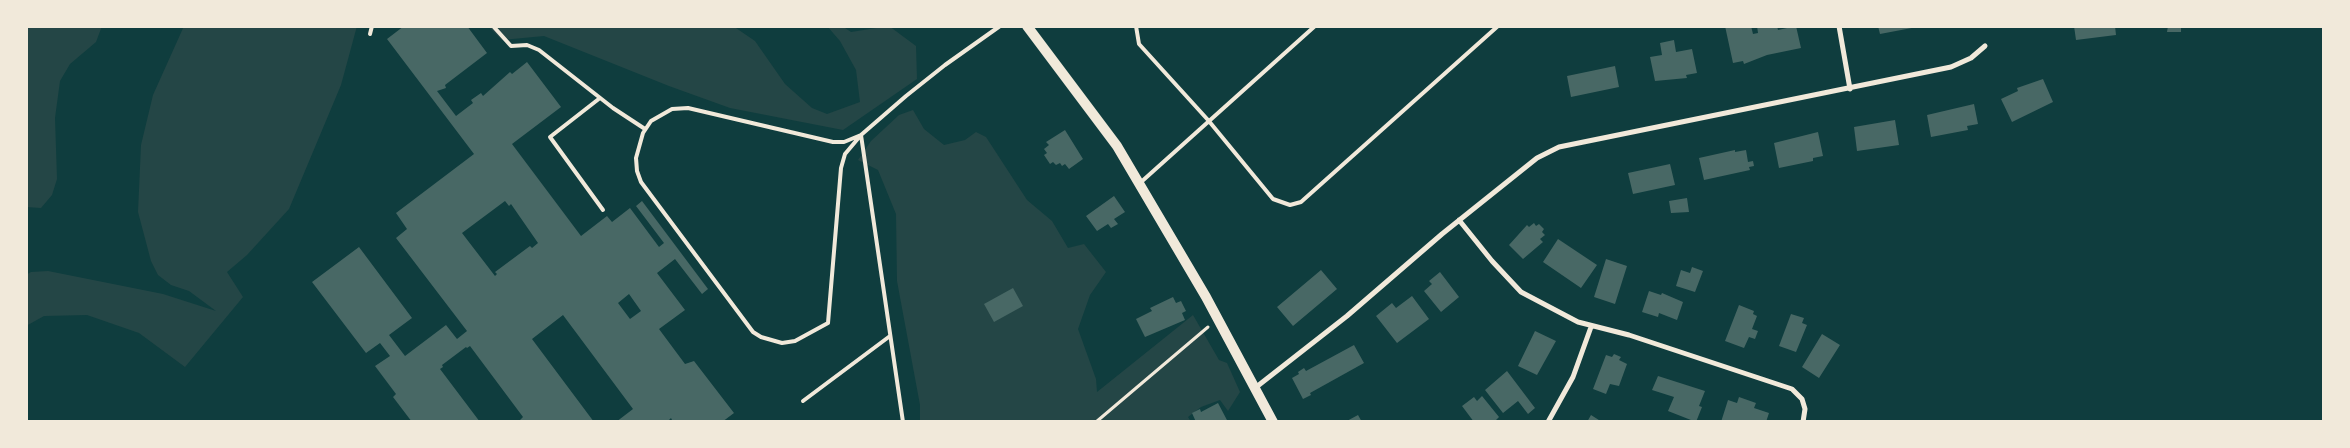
<!DOCTYPE html>
<html>
<head>
<meta charset="utf-8">
<style>
  body { margin:0 }
  #map { position:relative; width:2350px; height:448px; overflow:hidden; background:#0f3d3e; font-family:Helvetica,sans-serif }
  canvas { display:block }
  .frame { position:absolute; inset:0; border:28px solid #f1e9da; pointer-events:none }
</style>
</head>
<body>
<div id="map">
<canvas width="2350" height="448"></canvas>
<div class="frame"></div>
</div>
<script>
const ctx = document.querySelector('canvas').getContext('2d');
ctx.lineJoin = 'round';
function paint(path, color) { ctx.fillStyle = color; ctx.fill(path, 'evenodd'); }
const shape = rows => new Path2D(rows.map(r => 'M' + r).join(''));
function trace(path, color, width, dash) { ctx.strokeStyle = color; ctx.lineWidth = width; ctx.lineCap = dash ? 'butt' : 'round'; ctx.setLineDash(dash || []); ctx.stroke(path); }
paint(shape([
  [26,26,102,26,96,42,70,64,60,81,55,118,57,179,52,195,41,208,26,207],
  [184,26,357,26,341,85,289,209,247,255,227,272,243,297,185,367,139,333,87,315,44,316,26,326,26,275,31,272,48,271,163,294,216,311,189,291,171,285,158,275,151,261,138,212,141,145,153,95],
  [488,26,733,26,755,41,785,84,812,108,827,114,860,102,856,70,840,41,827,26,842,26,851,32,889,26,916,46,917,79,843,130,730,108,669,86,544,36,502,40],
  [913,110,924,129,944,145,965,140,976,132,986,137,1027,200,1052,221,1068,248,1084,244,1106,272,1090,295,1078,329,1096,379,1097,392,1193,315,1219,360,1227,363,1240,392,1228,411,1220,400,1201,407,1188,417,1191,422,920,422,920,405,897,281,896,214,878,170,858,160,871,141,899,115]
]), '#244646');
paint(shape([
  [404,26,467,26,487,53,445,85,446,88,437,91,456,116,473,103,471,100,481,93,483,96,510,72,512,74,527,62,561,107,512,144,581,236,607,216,612,222,630,208,659,247,664,243,636,206,642,201,708,289,702,294,675,259,657,273,685,310,659,329,685,364,694,361,734,413,722,422,673,422,671,418,667,422,616,422,633,409,563,315,532,339,594,422,518,422,523,417,470,346,467,348,466,347,442,365,443,367,440,369,480,422,412,422,393,397,396,394,375,366,390,356,380,343,366,353,312,282,359,247,412,318,389,335,405,356,446,325,457,339,467,331,396,238,407,229,396,213,474,154,387,39],
  [505,201,509,206,511,204,538,243,532,248,530,246,495,272,497,274,495,276,462,233],
  [629,294,641,311,630,319,618,303],
  [1725,26,1751,26,1753,34,1758,33,1757,26,1777,26,1778,30,1796,26,1801,48,1767,55,1744,64,1743,61,1733,63],
  [1878,26,1917,26,1917,27,1880,34],
  [2074,26,2115,26,2116,35,2076,40],
  [2168,26,2181,26,2181,32,2167,32],
  [1674,40,1676,52,1692,49,1697,73,1686,75,1687,78,1655,81,1650,57,1662,55,1660,43],
  [1615,66,1619,87,1571,97,1567,76],
  [2043,79,2053,102,2012,122,2001,99,2018,91,2017,88],
  [1974,104,1978,124,1967,126,1968,130,1931,137,1927,115],
  [1895,120,1899,145,1857,151,1854,127],
  [1065,130,1083,159,1069,169,1065,164,1062,166,1060,163,1056,165,1053,162,1050,164,1044,155,1047,153,1044,149,1049,145,1046,142],
  [1818,132,1823,156,1813,158,1813,161,1779,168,1774,143],
  [1735,150,1735,152,1746,150,1748,162,1753,161,1754,166,1749,167,1750,170,1704,180,1699,158],
  [1670,164,1675,185,1633,194,1628,173],
  [1114,196,1125,212,1114,219,1118,224,1111,228,1108,224,1097,231,1086,216],
  [1687,198,1689,212,1671,213,1669,201],
  [1534,223,1536,226,1539,224,1544,229,1542,232,1545,235,1540,239,1543,242,1523,259,1509,245,1527,225,1529,227],
  [1558,239,1597,265,1581,288,1543,262],
  [1606,259,1627,266,1615,304,1594,297],
  [1692,267,1703,271,1695,292,1676,286,1681,270,1690,273],
  [1321,270,1337,289,1293,326,1277,307],
  [1440,272,1459,297,1441,312,1424,291,1432,284,1429,281],
  [1013,288,1023,306,994,322,984,304],
  [1649,291,1661,295,1662,293,1683,302,1677,320,1659,313,1658,317,1642,312],
  [1412,296,1429,319,1397,343,1376,316,1392,303,1396,308],
  [1173,297,1176,303,1181,301,1186,311,1182,313,1185,320,1145,337,1136,319,1152,311,1150,308],
  [1739,305,1754,311,1753,314,1757,316,1752,329,1758,331,1755,339,1749,337,1744,348,1725,341],
  [1791,314,1804,318,1802,323,1807,325,1796,352,1779,346],
  [1535,331,1556,341,1537,375,1518,366],
  [1822,334,1840,345,1819,378,1802,367],
  [1354,345,1364,363,1310,393,1311,395,1303,399,1292,378,1299,374,1298,372,1304,368,1306,371],
  [1614,354,1621,357,1619,360,1627,364,1619,386,1610,384,1606,394,1593,389,1606,355,1612,357],
  [1507,371,1535,408,1528,414,1518,401,1503,413,1485,390],
  [1658,376,1705,391,1699,406,1702,407,1696,422,1668,411,1674,397,1652,390],
  [1482,396,1499,417,1494,422,1474,422,1462,406,1474,397,1477,401],
  [1739,397,1756,403,1754,408,1769,413,1766,422,1721,422,1728,400,1737,403],
  [1218,403,1228,422,1196,422,1192,413,1200,409,1201,412],
  [1358,415,1362,422,1345,422],
  [1591,415,1602,422,1587,422]
]), '#486865');
trace(shape([
  [1096,422,1208,327]
]), '#f1e9da', 3);
trace(shape([
  [493,26,511,46,527,45,539,50,613,108,645,129],
  [1136,26,1139,44,1208,120,1273,199,1290,205,1301,202,1498,26],
  [370,34,372,26],
  [600,98,550,137,603,210],
  [861,135,844,142,833,142,688,108,672,109,651,121,643,133,636,158,637,171,641,182,753,332,761,337,782,343,795,341,828,323,841,168,845,154,861,135,906,96,945,65,1000,26],
  [861,135,903,422],
  [1140,183,1315,26],
  [803,401,890,336]
]), '#f1e9da', 4);
trace(shape([
  [1839,26,1850,89],
  [1459,220,1492,261,1521,292,1578,322,1629,335,1792,389,1802,399,1805,409,1803,422],
  [1255,388,1347,316,1442,234,1537,158,1559,147,1951,67,1971,58,1985,46],
  [1548,422,1573,377,1591,327]
]), '#f1e9da', 5);
trace(shape([
  [1027,26,1117,146,1206,297,1273,422]
]), '#f1e9da', 10);
</script>
</body>
</html>
